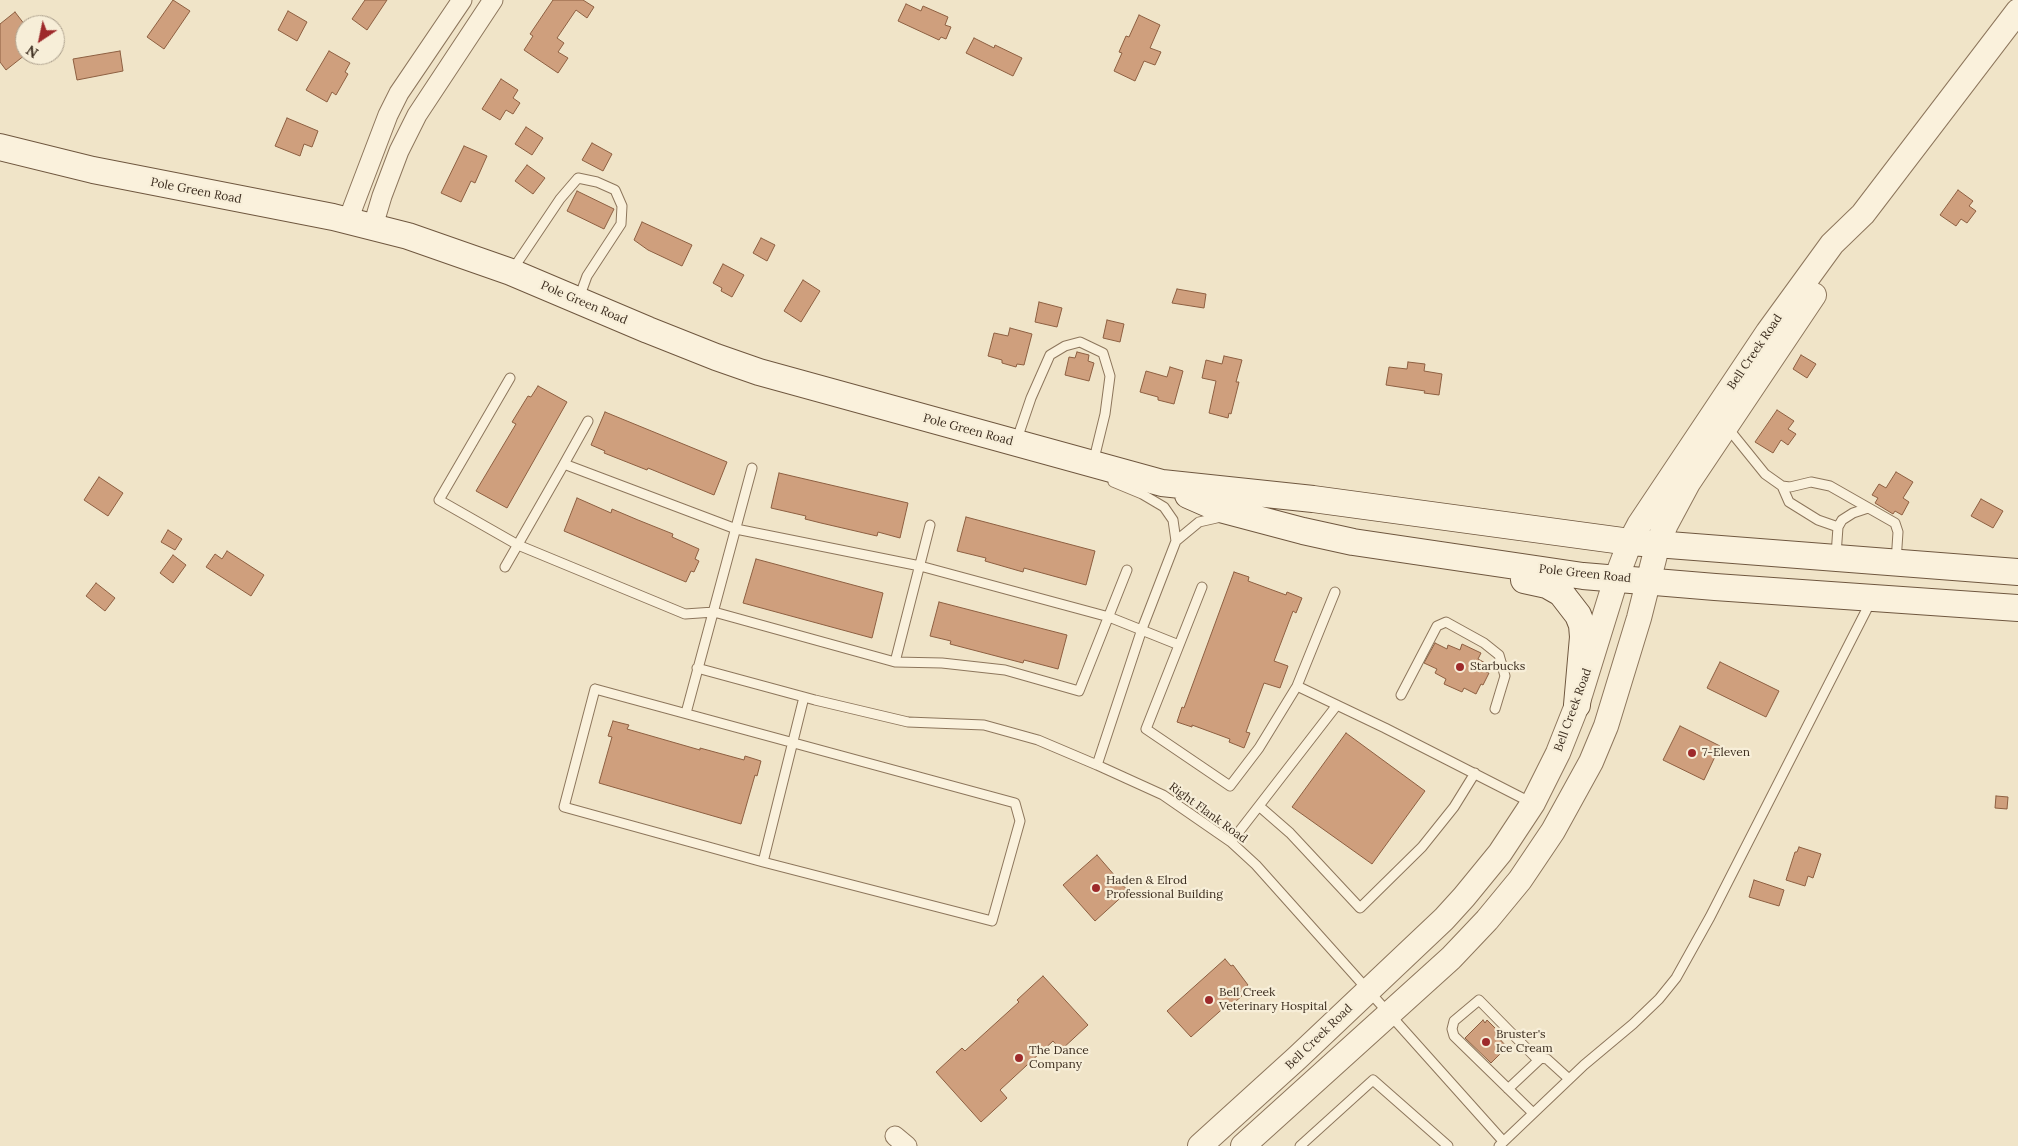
<!DOCTYPE html>
<html>
<head>
<meta charset="utf-8">
<style>
  body { margin:0 }
  #map { position:relative; width:2018px; height:1146px; overflow:hidden; background:#f0e4c8; font-family:Lora,serif }
  canvas { display:block }
  .north { position:absolute; left:15px; top:15px; width:50px; height:50px; box-sizing:border-box; background:#f7eed8; border:1px solid #ada18e; border-radius:50%; rotate:214deg; font-size:14px; font-weight:700; line-height:20px; text-align:center; color:#3d2e20 }
  .north::after { content:''; display:block; margin:auto; width:18px; height:22px; background:#9e2a2b; clip-path:polygon(50% 0,100% 100%,50% 72%,0 100%) }
</style>
</head>
<body>
<div id="map">
<canvas width="2018" height="1146"></canvas>
<div class="north">N</div>
</div>
<script>
const ctx = document.querySelector('canvas').getContext('2d');
ctx.lineJoin = 'round';
function paint(path, color) { ctx.fillStyle = color; ctx.fill(path, 'evenodd'); }
const shape = rows => new Path2D(rows.map(r => 'M' + r).join(''));
function trace(path, color, width, dash) { ctx.strokeStyle = color; ctx.lineWidth = width; ctx.lineCap = dash ? 'butt' : 'round'; ctx.setLineDash(dash || []); ctx.stroke(path); }
function label(font, color, halo, rows, align = 'center') {
  ctx.font = font + ' Lora,serif'; ctx.lineWidth = 4.5; ctx.setLineDash([]); ctx.textBaseline = 'middle'; ctx.strokeStyle = halo; ctx.fillStyle = color; for (const [text, x, y, turn = 0] of rows) {
    ctx.save(); ctx.translate(x, y); ctx.rotate((+turn || 0) * Math.PI / 180); ctx.textAlign = isNaN(turn) ? turn : align; if (halo) ctx.strokeText(text, 0, 0); ctx.fillText(text, 0, 0); ctx.restore();
  }
}
const building = shape([
  [173,0,190,11,164,49,147,37,173,0],
  [365,0,387,0,367,30,352,19,365,0],
  [553,0,583,0,594,7,587,18,576,10,557,38,564,43,558,52,568,58,558,73,524,50,533,36,530,34,553,0],
  [906,4,921,11,923,6,948,17,945,25,951,27,946,39,941,37,939,40,898,21,906,4],
  [288,11,307,22,297,41,278,30,288,11],
  [15,12,25,25,25,55,6,70,0,62,0,24,15,12],
  [1139,15,1160,25,1150,48,1161,52,1155,65,1144,61,1135,81,1114,71,1122,53,1119,52,1126,36,1129,37,1139,15],
  [974,38,994,48,995,45,1022,58,1013,76,966,53,974,38],
  [120,51,123,71,77,80,73,59,120,51],
  [329,51,350,63,345,72,348,74,336,95,332,92,327,102,306,90,329,51],
  [501,79,518,90,513,98,520,103,513,114,506,110,500,120,482,109,501,79],
  [287,118,318,131,312,147,304,144,300,156,275,146,287,118],
  [526,127,543,138,532,155,515,144,526,127],
  [592,143,612,154,603,171,582,160,592,143],
  [464,146,487,156,475,183,471,181,461,202,441,193,464,146],
  [527,165,545,178,533,194,515,181,527,165],
  [1958,190,1973,201,1969,206,1976,211,1967,223,1961,219,1956,226,1940,215,1958,190],
  [577,191,614,209,604,229,567,211,577,191],
  [642,222,692,245,682,266,648,250,634,240,642,222],
  [761,238,775,245,767,261,753,253,761,238],
  [723,264,744,275,732,297,721,291,722,288,713,283,723,264],
  [803,280,820,291,801,322,784,311,803,280],
  [1177,289,1206,294,1204,308,1172,303,1177,289],
  [1039,302,1062,308,1057,327,1035,322,1039,302],
  [1107,320,1124,324,1120,342,1103,338,1107,320],
  [1010,328,1032,334,1024,365,1017,364,1016,367,1002,363,1002,360,988,356,994,333,1008,336,1010,328],
  [1077,352,1089,355,1088,361,1094,363,1089,381,1065,375,1069,357,1075,358,1077,352],
  [1801,355,1816,364,1807,378,1793,369,1801,355],
  [1224,356,1242,360,1236,382,1239,382,1231,414,1229,413,1228,418,1209,413,1216,381,1202,378,1206,360,1222,364,1224,356],
  [1408,362,1425,364,1424,371,1442,374,1439,395,1424,393,1425,391,1386,385,1389,367,1407,369,1408,362],
  [1170,367,1183,371,1174,404,1158,400,1158,397,1140,392,1146,371,1167,377,1170,367],
  [538,386,567,402,507,508,476,491,516,424,512,422,528,396,531,397,538,386],
  [1777,410,1794,421,1788,429,1796,434,1788,445,1781,440,1773,453,1755,442,1777,410],
  [605,412,727,462,714,495,648,468,647,470,604,453,605,451,591,445,605,412],
  [1896,472,1913,482,1903,498,1909,502,1902,515,1895,511,1893,514,1875,503,1878,498,1872,495,1879,484,1886,488,1896,472],
  [779,473,908,503,900,538,878,532,877,536,821,523,805,519,806,516,771,508,779,473],
  [99,477,123,493,108,516,84,500,99,477],
  [577,498,611,513,612,509,638,520,673,534,672,537,699,549,695,559,699,561,694,572,691,571,686,582,564,531,577,498],
  [1981,499,2003,511,1993,528,1971,516,1981,499],
  [966,517,1095,551,1086,585,1024,568,1023,572,985,561,986,558,957,551,966,517],
  [168,530,182,539,175,550,161,542,168,530],
  [227,551,264,575,251,596,206,567,215,554,222,559,227,551],
  [173,555,186,565,173,583,160,573,173,555],
  [756,559,883,593,872,638,743,603,756,559],
  [1234,572,1249,577,1248,581,1286,595,1287,592,1302,598,1296,613,1293,611,1274,661,1288,666,1280,688,1264,683,1246,732,1250,733,1244,748,1229,742,1230,739,1192,725,1192,727,1177,722,1182,707,1184,708,1234,572],
  [96,583,115,598,105,611,86,596,96,583],
  [939,602,1067,635,1058,669,1024,660,1023,663,950,644,951,641,930,636,939,602],
  [1435,643,1447,649,1448,645,1460,650,1462,644,1481,653,1478,659,1489,665,1486,672,1489,673,1483,685,1481,684,1476,694,1464,688,1462,692,1444,684,1446,679,1435,673,1437,669,1424,663,1435,643],
  [1720,662,1779,691,1766,717,1707,688,1720,662],
  [613,721,629,725,627,729,700,750,700,748,744,760,745,756,761,761,757,776,755,775,741,824,599,783,612,737,608,736,613,721],
  [1680,726,1720,746,1704,780,1663,760,1680,726],
  [1346,733,1425,791,1372,864,1292,807,1346,733],
  [1996,796,2008,797,2007,809,1995,808,1996,796],
  [1799,847,1821,854,1813,878,1808,876,1805,886,1786,880,1795,852,1797,852,1799,847],
  [1097,855,1128,891,1095,921,1063,885,1097,855],
  [1754,880,1784,890,1779,906,1749,897,1754,880],
  [1225,959,1231,966,1233,965,1248,985,1239,993,1242,996,1230,1006,1228,1004,1191,1037,1167,1011,1225,959],
  [1043,976,1088,1025,1061,1050,1053,1041,1000,1090,1007,1098,981,1122,936,1072,962,1048,965,1051,1019,1002,1017,1000,1043,976],
  [1483,1020,1485,1023,1487,1020,1496,1029,1495,1031,1496,1035,1507,1047,1491,1063,1465,1038,1483,1020]
]);
paint(building, '#cf9f7d');
trace(building, '#8d5f41', 1);
const service = shape([
  [513,269,560,199,578,178,597,182,615,190,622,206,621,224,587,276,579,298],
  [510,378,439,500,518,545,685,614,714,612,895,662,942,663,1005,670,1079,691,1127,570],
  [1727,427,1765,474,1782,486,1790,487,1811,482,1830,486,1895,523,1898,532,1896,562],
  [1016,442,1031,398,1050,355,1065,346,1080,342,1103,353,1110,376,1105,414,1093,463],
  [564,464,588,421],
  [1113,482,1142,494,1164,507,1173,520,1176,541],
  [1782,486,1789,502,1818,520,1838,527],
  [1221,517,1199,522,1176,541,1142,629,1097,765,1163,795,1231,842,1256,865,1503,1141],
  [1836,555,1838,527,1842,520,1853,513,1868,508],
  [505,567,564,464,736,529,920,566,1109,617,1179,645],
  [1202,587,1146,729,1230,786,1259,748,1297,686,1335,592],
  [895,662,930,525],
  [697,668,815,700,908,722,984,725,1038,740,1097,765],
  [1297,686,1385,728,1532,803],
  [595,689,1015,803,1020,821,992,921,763,862,564,807,595,689],
  [1401,695,1437,626,1446,622,1484,643,1499,655,1505,676,1495,709],
  [686,713,752,468],
  [1259,806,1290,833,1360,908,1422,847,1454,807,1475,773],
  [1231,842,1337,705],
  [763,862,804,697],
  [1508,1089,1541,1058],
  [1533,1113,1454,1036,1452,1029,1454,1021,1479,1000,1535,1057,1547,1059,1569,1079],
  [1300,1146,1373,1080,1448,1146],
  [1499,1146,1584,1065,1633,1024,1659,999,1676,978,1710,917,1871,601]
]);
const minor = shape([
  [348,220,388,115,399,93,462,0],
  [373,226,382,196,399,151,417,115,493,0],
  [895,1136,907,1146]
]);
const tertiary = shape([
  [1200,1146,1297,1058,1444,919,1464,897,1500,853,1533,803,1558,753,1577,705,1616,579,1630,542,1639,525,1768,332,1832,244,1863,214,2018,11],
  [1243,1146,1451,958,1487,920,1520,880,1553,831,1591,762,1606,726,1639,618,1658,543,1666,524,1688,483,1814,295]
]);
const secondary = shape([
  [0,147,93,170,333,217,408,236,511,272,648,330,716,357,759,372,1162,483,1313,499,1630,542,2018,572],
  [1188,495,1220,509,1303,531,1353,542,1583,576,1715,587,2018,608],
  [1524,580,1547,585,1561,593,1578,615,1582,625,1583,637,1577,705]
]);
trace(service, '#8d765c', 11);
trace(minor, '#8d765c', 21);
trace(tertiary, '#8d765c', 26);
trace(secondary, '#6f573f', 28);
trace(service, '#faf1dc', 9);
trace(minor, '#faf1dc', 19);
trace(tertiary, '#faf1dc', 24);
trace(secondary, '#faf1dc', 26);
for (const [x, y, r, color] of [
  [1460,667,5,"#9e2a2b"],
  [1692,753,5,"#9e2a2b"],
  [1096,888,5,"#9e2a2b"],
  [1209,1000,5,"#9e2a2b"],
  [1486,1042,5,"#9e2a2b"],
  [1019,1058,5,"#9e2a2b"]
]) { const dot = new Path2D(); dot.arc(x, y, r, 0, 2 * Math.PI); ctx.fillStyle = color; ctx.fill(dot); trace(dot, '#f7eed8', 2); }
label('12px', '#3d2e20', '#f7eed8', [
  ["Pole Green Road",196,191,11],
  ["Pole Green Road",584,303,23],
  ["Bell Creek Road",1755,352,-56],
  ["Pole Green Road",968,430,15],
  ["Pole Green Road",1585,574,6],
  ["Bell Creek Road",1573,710,-70],
  ["Right Flank Road",1208,813,36],
  ["Bell Creek Road",1319,1037,-44]
]);
label('12px', '#3d2e20', '#f7eed8', [
  ["Starbucks",1470,667],
  ["7-Eleven",1702,753],
  ["Haden & Elrod",1106,881],
  ["Professional Building",1106,895],
  ["Bell Creek",1219,993],
  ["Veterinary Hospital",1219,1007],
  ["Bruster's",1496,1035],
  ["Ice Cream",1496,1049],
  ["The Dance",1029,1051],
  ["Company",1029,1065]
], 'left');
</script>
</body>
</html>
